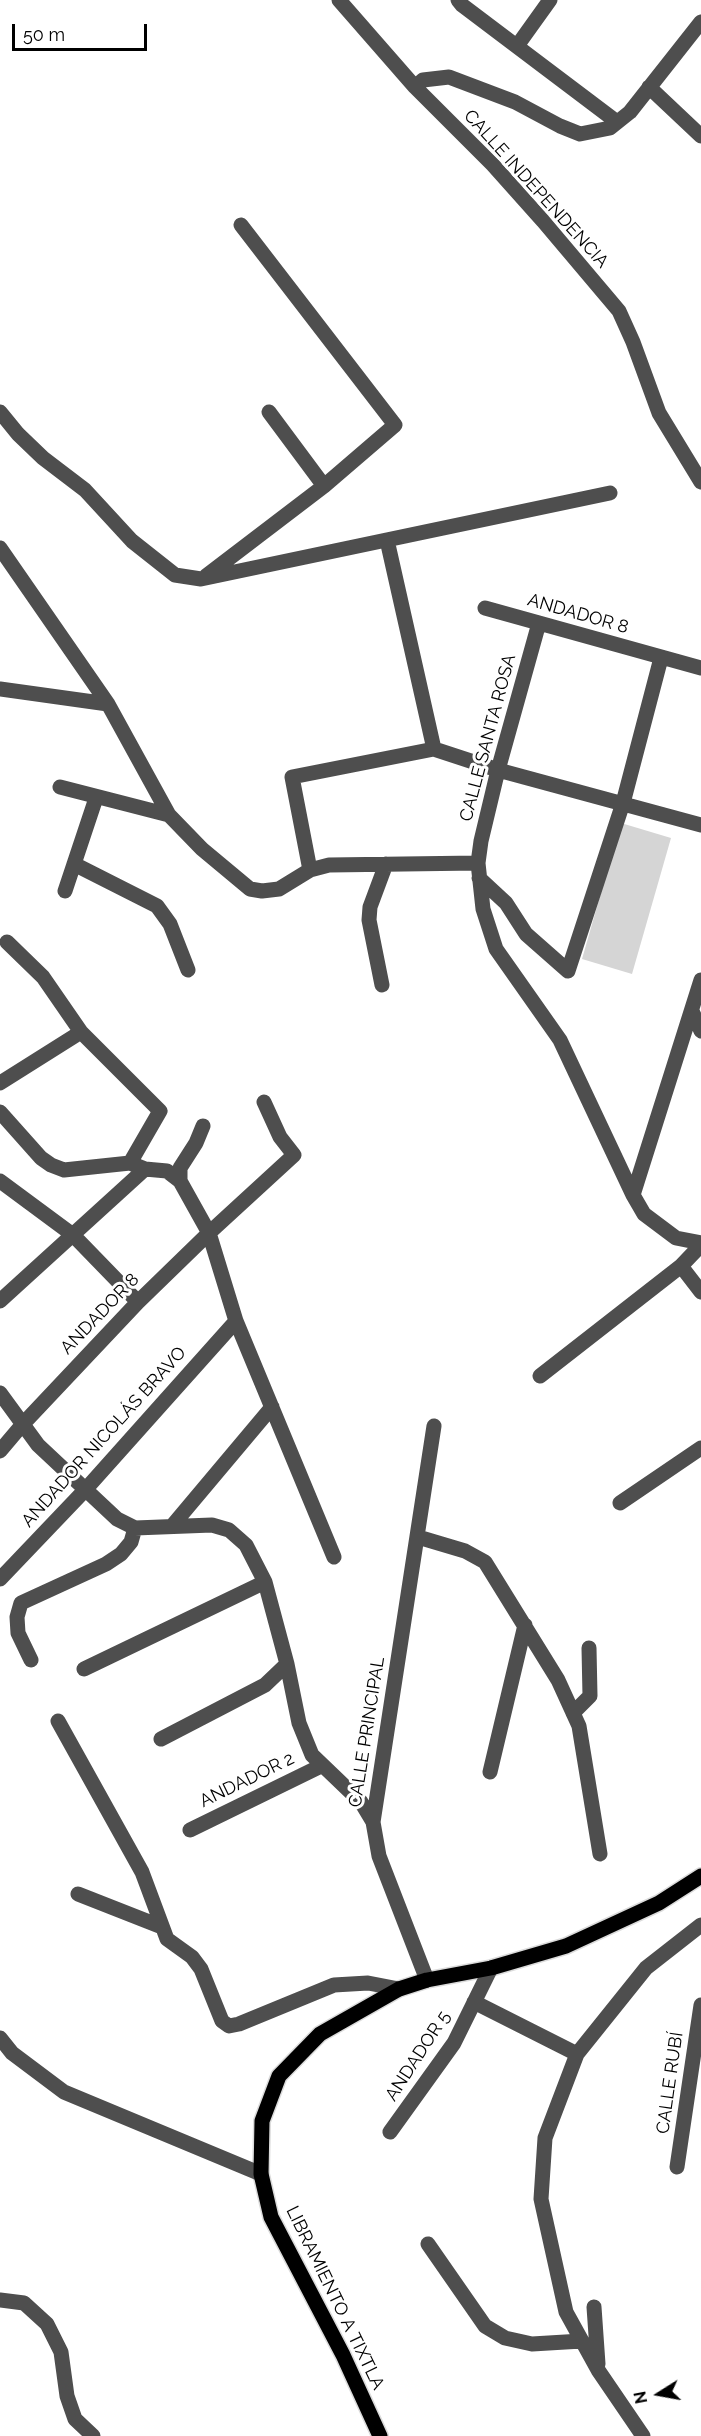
<!DOCTYPE html>
<html>
<head>
<meta charset="utf-8">
<style>
  body { margin:0 }
  #map { position:relative; width:701px; height:2436px; overflow:hidden; background:#fff; font-family:Raleway,sans-serif }
  canvas { display:block }
  .north { position:absolute; left:629px; top:2364px; width:60px; height:60px; -webkit-text-stroke:4px #fff; paint-order:stroke; rotate:259deg; font-size:16px; font-weight:700; line-height:24px; text-align:center; color:#000 }
  .north::after { content:''; display:block; margin:auto; width:21px; height:27px; background:#000; clip-path:polygon(50% 0,100% 100%,50% 72%,0 100%) }
  .scale { position:absolute; left:12px; top:24px; width:135px; height:27px; box-sizing:border-box; border:3px solid #000; border-top:0; padding-left:8px; font-size:18px; line-height:21px; white-space:nowrap; color:#000; -webkit-text-stroke:4px #fff; paint-order:stroke }
</style>
</head>
<body>
<div id="map">
<canvas width="701" height="2436"></canvas>
<div class="north">N</div>
<div class="scale">50 m</div>
</div>
<script>
const ctx = document.querySelector('canvas').getContext('2d');
ctx.lineJoin = 'round';
function paint(path, color) { ctx.fillStyle = color; ctx.fill(path, 'evenodd'); }
const shape = rows => new Path2D(rows.map(r => 'M' + r).join(''));
function trace(path, color, width, dash) { ctx.strokeStyle = color; ctx.lineWidth = width; ctx.lineCap = dash ? 'butt' : 'round'; ctx.setLineDash(dash || []); ctx.stroke(path); }
function label(font, color, halo, rows, align = 'center') {
  ctx.font = font + ' Raleway,sans-serif'; ctx.lineWidth = 6; ctx.setLineDash([]); ctx.textBaseline = 'middle'; ctx.strokeStyle = halo; ctx.fillStyle = color; for (const [text, x, y, turn = 0] of rows) {
    ctx.save(); ctx.translate(x, y); ctx.rotate((+turn || 0) * Math.PI / 180); ctx.textAlign = isNaN(turn) ? turn : align; if (halo) ctx.strokeText(text, 0, 0); ctx.fillText(text, 0, 0); ctx.restore();
  }
}
paint(shape([
  [621,823,671,838,632,974,582,959]
]), '#d5d5d5');
const major = shape([
  [380,2436,343,2355,271,2217,261,2174,262,2121,279,2076,320,2034,399,1989,427,1980,491,1968,566,1946,659,1903,701,1876]
]);
trace(major, '#dbdbdb', 18);
trace(shape([
  [339,0,415,87,493,165,543,221,619,311,633,342,659,413,701,482],
  [458,0,462,5,617,122],
  [517,46,550,0],
  [415,87,423,80,449,77,515,102,560,126,580,134,610,128,630,112,701,22],
  [649,87,701,136],
  [0,412,18,434,43,458,85,490,132,541,175,575,201,579,610,493],
  [269,412,324,486],
  [387,540,434,749],
  [0,548,108,704,169,815,202,849,250,889,262,891,279,889,310,870,329,865,478,863],
  [206,576,324,486,395,425,241,225],
  [485,608,701,668],
  [539,623,498,770,481,841,478,863,483,909,496,949,560,1040,633,1195,644,1214,676,1238,701,1243],
  [0,689,108,704],
  [60,787,169,815],
  [74,864,157,906,170,924,188,970],
  [310,870,292,777,434,749,498,770,701,825],
  [479,878,506,903,526,934,568,971,623,803,661,658],
  [65,891,96,798],
  [7,942,43,977,81,1032,160,1111,130,1163],
  [382,985,369,920,370,907,386,864],
  [692,1011,701,1031],
  [0,1083,81,1032],
  [0,1112,41,1158,51,1165,64,1170,130,1163,145,1169,167,1171,180,1181,209,1233,236,1321,334,1557],
  [0,1181,73,1235,138,1302],
  [180,1181,180,1168,196,1143,203,1126],
  [633,1195,701,980],
  [681,1266,701,1292],
  [0,1301,145,1169],
  [540,1376,681,1266,701,1245],
  [0,1393,38,1445,117,1519,135,1528,212,1525,229,1530,246,1545,265,1582,287,1664,299,1723,312,1755,361,1802,373,1822],
  [0,1451,22,1425,138,1302,209,1233,294,1155,280,1137,264,1102],
  [620,1503,701,1448],
  [172,1526,272,1407],
  [418,1537,465,1551,485,1562,558,1680,579,1726,600,1854],
  [0,1579,85,1490,236,1321],
  [31,1660,18,1633,17,1617,21,1603,106,1564,121,1554,131,1542,135,1528],
  [84,1669,265,1582],
  [573,1713,590,1696,589,1648],
  [58,1721,142,1872,167,1939,192,1957,201,1969,222,2021,229,2026,239,2024,334,1985,368,1983,399,1989],
  [161,1739,265,1685,287,1664],
  [490,1772,525,1625],
  [190,1830,321,1766],
  [78,1894,162,1927],
  [427,1980,379,1856,373,1822,434,1426],
  [474,2002,577,2054],
  [0,2038,12,2053,64,2092,261,2174],
  [390,2132,454,2043,491,1968],
  [677,2167,701,2005],
  [428,2244,485,2326,505,2338,532,2344,582,2341],
  [0,2300,24,2303,47,2324,61,2352,67,2396,75,2419,93,2436],
  [594,2307,598,2364],
  [643,2436,598,2370,566,2312,541,2199,545,2138,577,2054,646,1968,701,1925]
]), '#4e4e4e', 15);
trace(major, '#000', 15);
label('18px', '#000', '#fff', [
  ["CALLE INDEPENDENCIA",536,189,48],
  ["ANDADOR 8",578,614,16],
  ["CALLE SANTA ROSA",488,738,-75],
  ["ANDADOR 8",100,1314,-46],
  ["ANDADOR NICOLÁS BRAVO",104,1437,-48],
  ["CALLE PRINCIPAL",367,1732,-81],
  ["ANDADOR 2",247,1780,-26],
  ["ANDADOR 5",418,2056,-57],
  ["CALLE RUBÍ",670,2083,-82],
  ["LIBRAMIENTO A TIXTLA",335,2298,64]
]);
</script>
</body>
</html>
